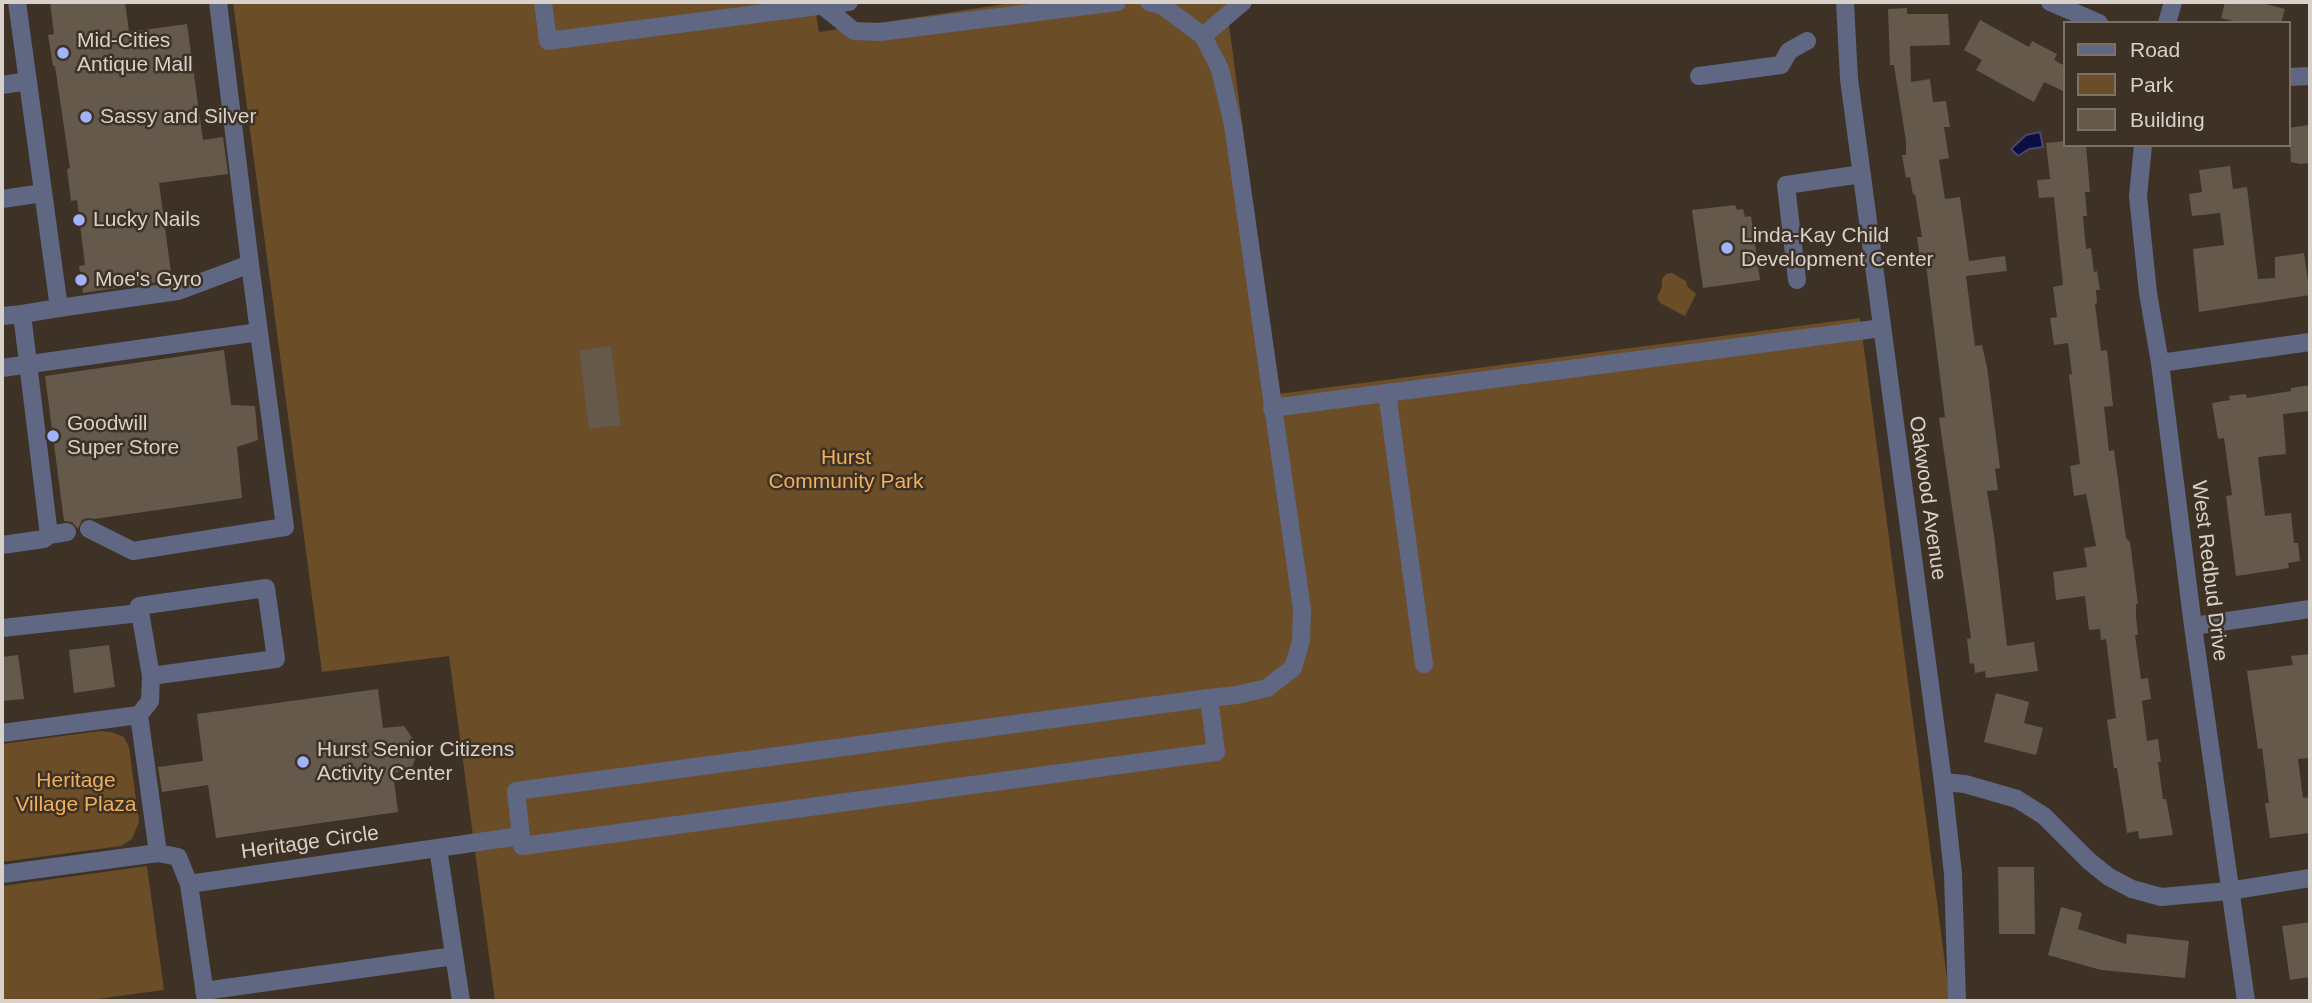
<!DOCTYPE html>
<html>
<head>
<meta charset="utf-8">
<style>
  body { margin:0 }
  #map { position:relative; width:2312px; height:1003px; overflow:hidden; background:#3d3225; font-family:Helvetica,sans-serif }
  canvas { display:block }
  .frame { position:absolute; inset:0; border:4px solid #d8d1c9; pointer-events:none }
  .legend { position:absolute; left:2063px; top:21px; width:228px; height:126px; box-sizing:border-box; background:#3d3225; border:2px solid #7b7267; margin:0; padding:9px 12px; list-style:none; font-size:21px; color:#d8d1c9 }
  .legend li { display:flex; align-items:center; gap:14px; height:35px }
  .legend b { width:35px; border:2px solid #7b7267 }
</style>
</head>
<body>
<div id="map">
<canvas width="2312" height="1003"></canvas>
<div class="frame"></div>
<ul class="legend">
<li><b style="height:9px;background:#5f6782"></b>Road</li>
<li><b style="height:19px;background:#6b4d28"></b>Park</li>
<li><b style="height:19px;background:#65594b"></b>Building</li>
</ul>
</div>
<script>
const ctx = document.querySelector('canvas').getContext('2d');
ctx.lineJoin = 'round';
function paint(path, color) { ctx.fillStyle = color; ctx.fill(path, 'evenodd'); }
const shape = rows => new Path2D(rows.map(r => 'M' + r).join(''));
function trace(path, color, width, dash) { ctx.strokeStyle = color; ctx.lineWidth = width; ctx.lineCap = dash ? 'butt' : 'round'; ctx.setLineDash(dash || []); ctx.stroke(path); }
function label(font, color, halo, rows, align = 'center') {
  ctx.font = font + ' Helvetica,sans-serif'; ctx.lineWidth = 5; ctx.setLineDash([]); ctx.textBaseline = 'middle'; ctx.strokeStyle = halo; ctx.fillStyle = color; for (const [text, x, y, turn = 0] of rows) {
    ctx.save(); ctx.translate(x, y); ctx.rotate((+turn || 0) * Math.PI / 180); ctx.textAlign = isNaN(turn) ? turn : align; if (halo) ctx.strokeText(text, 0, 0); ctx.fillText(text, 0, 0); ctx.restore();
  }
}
paint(shape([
  [233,2,814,2,819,32,1018,2,1226,2,1278,394,1860,318,1950,1001,495,1001,449,656,322,672],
  [1672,273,1686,281,1687,286,1696,294,1685,316,1660,303,1657,297,1662,287,1662,279,1666,274],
  [100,731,111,732,124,737,129,747,139,822,132,839,121,846,2,862,2,744],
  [147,866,164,990,82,1001,2,1001,2,886]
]), '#6b4d28');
const water = shape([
  [2040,132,2043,147,2029,149,2018,156,2011,149,2026,135,2040,132]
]);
paint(water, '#0c0e43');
trace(water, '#49486b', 2);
paint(shape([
  [50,2,125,2,129,32,187,24,203,140,223,137,228,174,159,183,172,280,83,293,79,266,85,265,77,200,71,201,67,169,70,168,55,66,53,66,48,35,54,34],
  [2225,2,2258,2,2285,9,2281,23,2241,23,2221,18],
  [1907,8,1907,14,1948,14,1950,45,1910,46,1911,82,1930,79,1933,102,1946,101,1950,127,1944,127,1949,158,1939,160,1945,199,1960,197,1969,261,2005,256,2007,271,1966,276,1975,346,1982,345,1987,367,2000,468,1995,469,1998,490,1987,491,1994,535,2007,646,2034,642,2038,671,1986,678,1985,671,1975,673,1974,663,1970,664,1967,639,1971,638,1939,418,1945,417,1925,257,1920,258,1917,237,1922,237,1915,194,1913,195,1910,177,1906,178,1902,155,1906,155,1906,141,1894,65,1890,65,1888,9],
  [1980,20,2029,47,2032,41,2057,54,2054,60,2065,66,2065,92,2044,82,2034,102,1976,70,1982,60,1964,50],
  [2308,125,2310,131,2310,163,2301,164,2291,162,2289,128],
  [2065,141,2065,145,2086,145,2090,192,2085,192,2087,216,2083,216,2086,249,2091,248,2094,272,2097,271,2100,290,2096,290,2097,303,2095,304,2101,351,2107,350,2113,406,2104,407,2109,451,2114,450,2126,538,2130,542,2138,604,2136,604,2136,617,2138,635,2135,635,2141,679,2148,678,2151,699,2142,701,2147,741,2158,739,2161,762,2158,762,2163,799,2166,799,2173,835,2139,839,2138,831,2127,833,2117,768,2114,768,2107,720,2116,718,2106,639,2101,640,2100,629,2089,630,2085,596,2056,600,2053,572,2087,567,2084,548,2096,546,2086,494,2074,496,2070,466,2080,464,2069,375,2072,374,2068,343,2054,345,2050,318,2057,317,2053,287,2063,285,2054,197,2039,198,2037,180,2050,179,2046,143],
  [2230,166,2233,189,2247,187,2258,279,2275,278,2275,257,2304,253,2310,295,2199,312,2193,249,2224,245,2220,213,2192,216,2189,194,2202,192,2199,170],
  [1735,205,1737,210,1743,209,1745,217,1751,216,1760,280,1703,288,1692,210],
  [611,346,621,425,589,429,579,351],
  [224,350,231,405,255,406,258,440,237,447,242,498,94,519,88,518,82,520,78,529,72,522,64,521,45,376],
  [2310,385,2310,411,2283,414,2286,454,2258,457,2265,516,2291,513,2294,543,2298,543,2300,561,2288,563,2289,568,2236,576,2226,496,2232,495,2224,438,2218,439,2212,403,2230,400,2229,396,2246,394,2247,398,2291,391,2291,388],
  [109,645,115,687,74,693,69,650],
  [2310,654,2310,758,2298,759,2303,798,2310,797,2310,833,2270,838,2265,803,2269,803,2262,748,2258,749,2247,671,2293,665,2291,656],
  [18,655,24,699,2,701,2,657],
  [378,689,383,728,404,726,413,739,417,754,411,770,393,773,398,812,216,838,208,785,162,792,158,767,203,761,197,714],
  [1996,693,2029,702,2024,723,2043,728,2036,755,1984,742],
  [1998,867,2034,867,2035,934,1999,934],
  [2061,907,2082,913,2078,929,2126,944,2127,934,2189,941,2185,978,2101,970,2048,955],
  [2310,922,2310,977,2290,980,2282,926]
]), '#65594b');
trace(shape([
  [17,2,59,308,22,314],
  [543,2,548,41,849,2],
  [822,2,823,6,854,31],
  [1149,2,1163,6,1203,36,1220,69,1233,125,1302,609,1301,641,1293,668,1267,688,1237,695,1209,698,516,791,522,846,1216,752,1209,698],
  [1845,2,1849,79,1943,782,1953,874,1957,1001],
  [2050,2,2099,23],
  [2167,23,2173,2],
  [854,31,880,32,1117,2],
  [1203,36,1243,2],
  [1699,76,1781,65,1789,51,1807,41],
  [2289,77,2310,76],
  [2,85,28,81],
  [2143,145,2138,196,2148,293,2160,363,2193,626,2246,1001],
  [2,199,43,193],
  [1797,280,1786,185,1862,174],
  [59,308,178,291,250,264,218,2],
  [2,316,22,314,49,535,44,539,2,545],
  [2160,363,2310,342],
  [2,368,259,332,250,264],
  [1387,393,1424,664],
  [1272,408,1882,328],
  [89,529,133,551,285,527,259,332],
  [49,535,67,532],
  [2193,626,2310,609],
  [2,628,140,613],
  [139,715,158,853],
  [2,733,139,715,150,701,151,676,139,606,266,588,276,659,151,676],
  [1943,782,1965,784,2017,799,2044,816,2089,861,2109,877,2132,889,2161,897,2229,891,2310,878],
  [438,848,461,1001],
  [2,874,158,853,178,857,189,884,520,836],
  [189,884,206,1001],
  [204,991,454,956]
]), '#5f6782', 18);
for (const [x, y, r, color] of [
  [63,53,7,"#a0b3fd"],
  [86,117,7,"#a0b3fd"],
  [79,220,7,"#a0b3fd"],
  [1727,248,7,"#a0b3fd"],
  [81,280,7,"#a0b3fd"],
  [53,436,7,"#a0b3fd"],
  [303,762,7,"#a0b3fd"]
]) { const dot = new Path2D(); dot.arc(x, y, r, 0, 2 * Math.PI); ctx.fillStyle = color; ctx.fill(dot); trace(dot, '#3d3225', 2.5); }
label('21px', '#d8d1c9', '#3d3225', [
  ["Mid-Cities",77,41],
  ["Antique Mall",77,65],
  ["Sassy and Silver",100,117],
  ["Lucky Nails",93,220],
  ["Linda-Kay Child",1741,236],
  ["Development Center",1741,260],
  ["Moe's Gyro",95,280],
  ["Goodwill",67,424],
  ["Super Store",67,448],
  ["Hurst Senior Citizens",317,750],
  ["Activity Center",317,774]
], 'left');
label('21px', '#f2af5b', '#3d3225', [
  ["Hurst",846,458],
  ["Community Park",846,482],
  ["Heritage",76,781],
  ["Village Plaza",76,805]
]);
label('21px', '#d8d1c9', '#3d3225', [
  ["Oakwood Avenue",1927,498,82],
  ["West Redbud Drive",2209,571,83],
  ["Heritage Circle",310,843,-8]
]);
</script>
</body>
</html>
